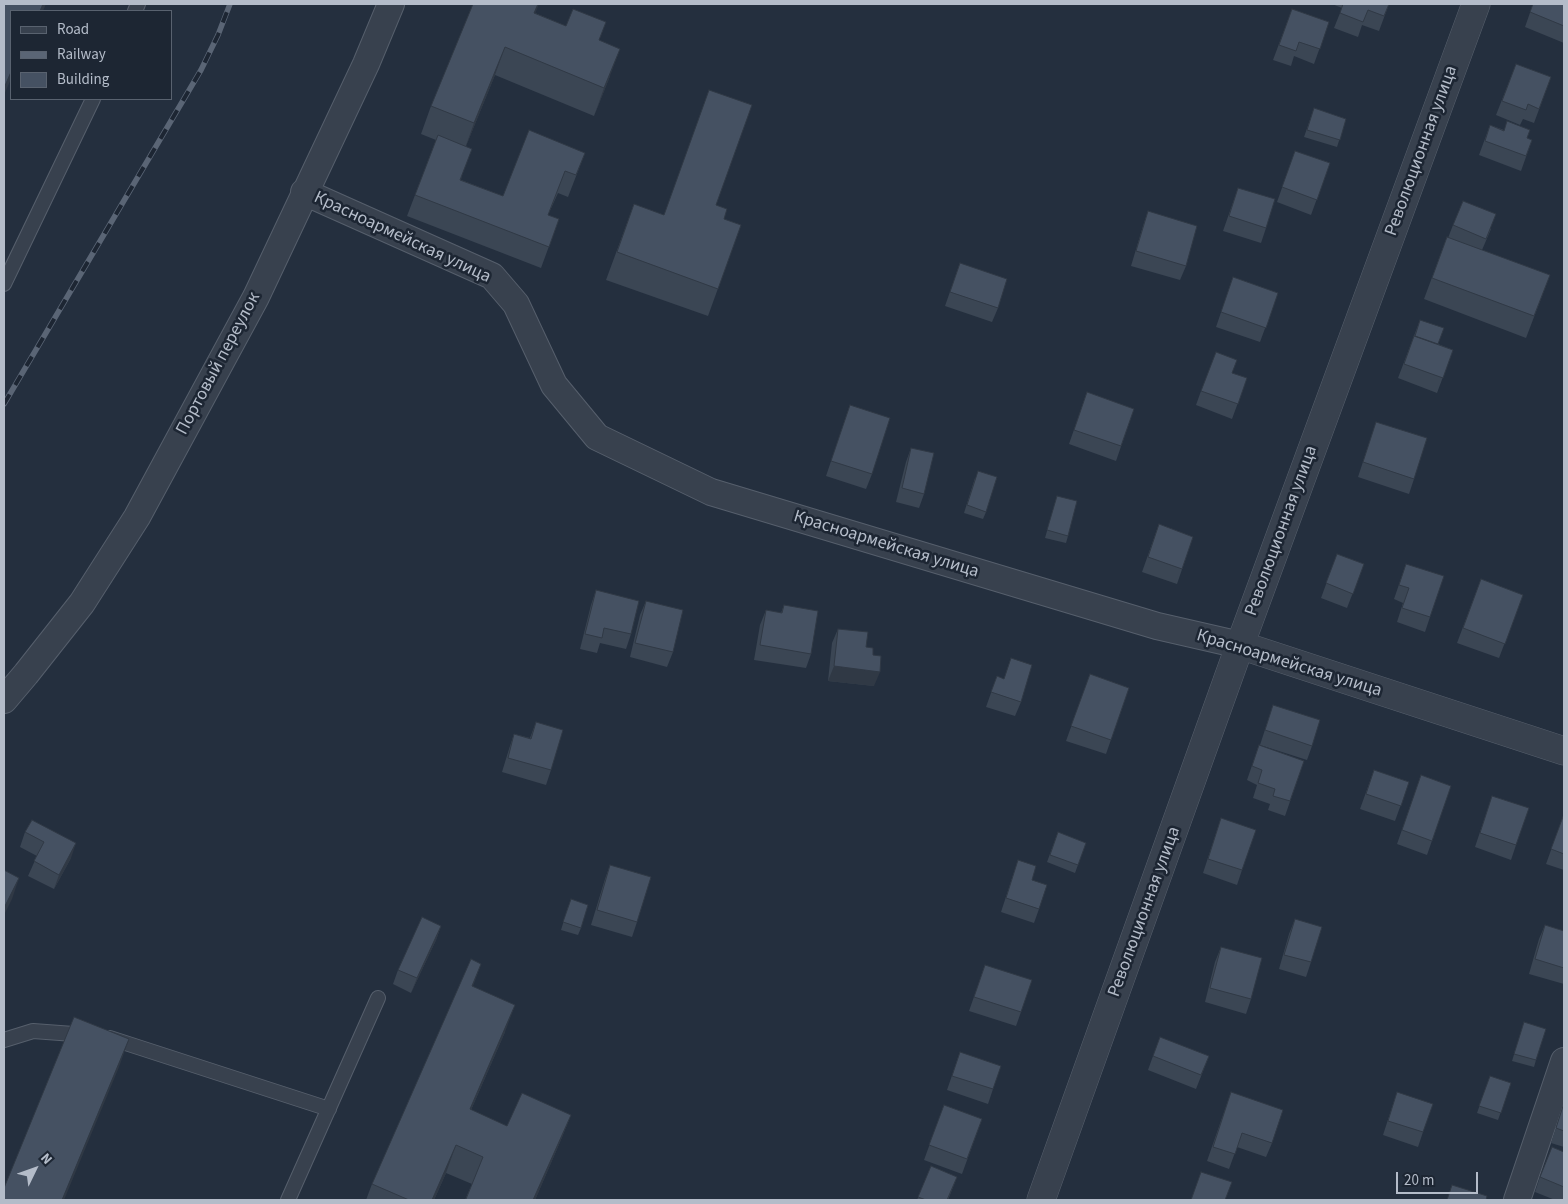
<!DOCTYPE html>
<html>
<head>
<meta charset="utf-8">
<style>
  body { margin:0 }
  #map { position:relative; width:1568px; height:1204px; overflow:hidden; background:#242f3e; font-family:"Source Sans 3",sans-serif }
  canvas { display:block }
  .frame { position:absolute; inset:0; border:5px solid #b4bcc9; pointer-events:none }
  .legend { position:absolute; left:10px; top:10px; width:162px; height:90px; box-sizing:border-box; background:#1d2633; border:1px solid #59626f; margin:0; padding:6px 9px; list-style:none; font-size:15px; color:#b4bcc9 }
  .legend li { display:flex; align-items:center; gap:10px; height:25px }
  .legend b { width:25px; border:1px solid #59626f }
  .north { position:absolute; left:10px; top:1144px; width:50px; height:50px; -webkit-text-stroke:4px #1d2633; paint-order:stroke; rotate:48deg; font-size:14px; font-weight:700; line-height:20px; text-align:center; color:#b4bcc9 }
  .north::after { content:''; display:block; margin:auto; width:18px; height:22px; background:#b4bcc9; clip-path:polygon(50% 0,100% 100%,50% 72%,0 100%) }
  .scale { position:absolute; left:1396px; top:1172px; width:82px; height:22px; box-sizing:border-box; border:2px solid #b4bcc9; border-top:0; padding-left:6px; font-size:15px; line-height:18px; white-space:nowrap; color:#b4bcc9; -webkit-text-stroke:4px #1d2633; paint-order:stroke }
</style>
</head>
<body>
<div id="map">
<canvas width="1568" height="1204"></canvas>
<div class="frame"></div>
<ul class="legend">
<li><b style="height:6px;background:#38414e"></b>Road</li>
<li><b style="height:6px;background:#5a6575"></b>Railway</li>
<li><b style="height:14px;background:#455162"></b>Building</li>
</ul>
<div class="north">N</div>
<div class="scale">20 m</div>
</div>
<script>
const ctx = document.querySelector('canvas').getContext('2d');
ctx.lineJoin = 'round';
const shape = rows => new Path2D(rows.map(r => 'M' + r).join(''));
function trace(path, color, width, dash) { ctx.strokeStyle = color; ctx.lineWidth = width; ctx.lineCap = dash ? 'butt' : 'round'; ctx.setLineDash(dash || []); ctx.stroke(path); }
function paint(path, color) { ctx.fillStyle = color; ctx.fill(path, 'evenodd'); }
function label(font, color, halo, rows, align = 'center') {
  ctx.font = font + ' "Source Sans 3",sans-serif'; ctx.lineWidth = 5; ctx.setLineDash([]); ctx.textBaseline = 'middle'; ctx.strokeStyle = halo; ctx.fillStyle = color; for (const [text, x, y, turn = 0] of rows) {
    ctx.save(); ctx.translate(x, y); ctx.rotate((+turn || 0) * Math.PI / 180); ctx.textAlign = isNaN(turn) ? turn : align; if (halo) ctx.strokeText(text, 0, 0); ctx.fillText(text, 0, 0); ctx.restore();
  }
}
const service = shape([
  [135,11,138,4],
  [4,284,93,99],
  [110,1038,329,1109],
  [4,1040,33,1031,87,1035],
  [288,1200,378,998]
]);
const minor = shape([
  [304,192,492,276,516,304,554,385,597,437,711,492,1157,626,1240,645],
  [4,700,26,674,82,603,137,517,256,297,366,64,391,4],
  [1517,1200,1564,1061]
]);
const tertiary = shape([
  [1240,645,1564,751],
  [1041,1200,1240,645,1476,4]
]);
trace(service, '#565f6c', 16);
trace(minor, '#565f6c', 28);
trace(tertiary, '#565f6c', 29);
trace(service, '#38414e', 14);
trace(minor, '#38414e', 26);
trace(tertiary, '#38414e', 28);
const rail = shape([
  [4,404,201,70,218,35,230,4]
]);
trace(rail, '#5a6575', 5.5);
trace(rail, '#1d2633', 4, [11]);
paint(shape([
  [1332,4,1389,4,1379,31,1362,25,1358,37,1334,28,1342,8],
  [1533,4,1564,4,1564,43,1525,27],
  [1292,9,1329,22,1314,64,1294,56,1291,66,1273,60],
  [535,13,566,26,606,22,599,40,610,76,594,116,495,75,466,146,461,180,503,196,585,153,568,197,558,193,548,215,559,219,541,268,407,216,436,140,421,134,431,106],
  [1516,64,1551,77,1534,123,1523,119,1520,125,1496,115],
  [1314,108,1346,119,1337,147,1304,137],
  [1490,125,1532,140,1521,171,1479,155],
  [1295,151,1330,163,1311,215,1277,202],
  [1238,188,1266,228,1261,243,1223,231],
  [634,204,664,215,716,205,724,219,741,225,708,316,606,280],
  [1148,211,1186,266,1180,280,1131,266,1143,226],
  [1453,225,1491,229,1482,250,1550,275,1526,338,1424,299,1447,237,1448,238],
  [960,263,998,308,992,322,945,306],
  [1233,277,1278,293,1260,342,1216,327],
  [1420,320,1438,344,1453,350,1437,393,1398,378],
  [1232,373,1247,378,1232,419,1196,405,1201,391],
  [1087,392,1134,409,1116,461,1069,444],
  [850,405,872,474,866,489,826,476],
  [1376,422,1414,479,1409,494,1358,477],
  [911,448,924,494,919,508,896,502,906,462],
  [975,478,986,512,983,519,964,513],
  [1057,496,1068,536,1066,543,1045,538],
  [1159,524,1193,537,1177,584,1142,572],
  [1337,554,1364,564,1347,608,1321,598],
  [1406,564,1430,617,1425,632,1397,622,1403,603,1394,599],
  [1481,579,1523,595,1499,658,1457,643],
  [596,590,631,634,626,649,600,643,597,653,580,649,591,605],
  [646,601,673,652,667,667,630,657,640,615],
  [784,605,811,654,806,668,754,660,760,625,766,610,781,613],
  [838,629,866,647,873,655,874,686,828,681,832,643],
  [1011,658,1021,702,1015,716,986,707,997,676,1004,679],
  [1090,674,1129,688,1106,754,1066,741],
  [1273,705,1312,746,1307,760,1260,745],
  [536,722,551,770,546,785,502,772,509,749,514,734,530,738],
  [1259,745,1304,761,1285,816,1268,810,1270,804,1253,798,1257,785,1247,780],
  [1374,770,1409,782,1395,821,1360,809],
  [1421,775,1451,786,1427,855,1397,844],
  [1492,796,1516,845,1511,860,1475,847],
  [1564,814,1564,870,1546,864],
  [1221,818,1242,870,1237,885,1203,873],
  [32,820,71,858,54,889,28,876,37,856,20,847,25,832],
  [1058,832,1086,843,1075,873,1047,862],
  [1018,860,1039,909,1034,923,1001,912],
  [610,865,637,922,632,937,591,925,605,879],
  [568,907,581,928,578,935,561,930],
  [1295,919,1311,962,1306,977,1279,969,1289,934],
  [1545,925,1564,931,1564,984,1529,974,1539,939],
  [441,926,436,940,411,993,393,984,398,970],
  [1221,947,1251,999,1246,1014,1205,1002,1215,962],
  [985,965,1021,1012,1016,1026,969,1011],
  [473,986,505,1032,471,1110,507,1126,571,1115,560,1142,535,1200,465,1200,472,1184,446,1173,434,1200,366,1200,372,1184],
  [1524,1022,1536,1060,1534,1067,1512,1061],
  [960,1052,993,1089,988,1104,947,1090],
  [1153,1056,1209,1056,1196,1089,1148,1070],
  [1490,1076,1511,1083,1498,1120,1477,1113],
  [1231,1092,1272,1143,1266,1157,1237,1147,1229,1169,1207,1161],
  [1397,1092,1423,1132,1418,1147,1383,1135],
  [1564,1103,1564,1147,1551,1143],
  [944,1105,982,1119,962,1174,924,1160],
  [1564,1152,1564,1200,1555,1200,1535,1192,1540,1177],
  [931,1166,957,1177,948,1200,917,1200]
]), '#3b4654');
paint(shape([
  [43,4,46,4,43,11,40,11],
  [538,4,539,4,524,41],
  [505,47,495,75,464,151,474,123],
  [620,49,610,76,594,116,604,88],
  [11,72,11,79,4,95,4,88],
  [834,666,880,672,874,686,828,681],
  [76,843,71,858,54,889,59,875],
  [19,878,12,899,4,915,4,908],
  [441,926,436,940,411,993,417,978],
  [481,964,471,992,472,986],
  [515,1005,505,1032,459,1137,470,1109],
  [129,1039,119,1067,64,1200,62,1200],
  [571,1115,560,1142,535,1200,533,1200],
  [456,1145,446,1173,434,1200,432,1200]
]), '#303945');
const building = shape([
  [4,4,43,4,40,11,11,11,11,72,4,88,4,4],
  [473,4,538,4,534,13,566,26,573,9,606,22,599,40,620,49,604,88,505,47,474,123,431,106,473,4],
  [1343,4,1389,4,1384,16,1368,10,1363,22,1340,13,1343,4],
  [1533,4,1564,4,1564,26,1530,12,1533,4],
  [1292,9,1329,22,1320,49,1299,42,1296,51,1279,45,1292,9],
  [1516,64,1551,77,1539,109,1528,104,1526,110,1502,101,1516,64],
  [709,90,752,105,716,205,727,209,724,219,741,225,718,289,617,252,634,204,664,215,709,90],
  [1314,108,1346,119,1340,140,1307,130,1314,108],
  [1507,121,1530,130,1527,138,1532,140,1526,156,1485,141,1490,125,1504,131,1507,121],
  [529,130,585,153,576,175,565,171,548,215,559,219,549,247,415,195,438,135,472,149,460,180,503,196,529,130],
  [1295,151,1330,163,1317,200,1282,187,1295,151],
  [1238,188,1275,199,1266,228,1229,216,1238,188],
  [1463,201,1496,214,1486,239,1453,225,1463,201],
  [1148,211,1197,226,1186,266,1136,251,1148,211],
  [1447,237,1550,275,1534,316,1432,278,1447,237],
  [960,263,1007,279,998,308,950,292,960,263],
  [1233,277,1278,293,1266,328,1221,312,1233,277],
  [1420,320,1444,328,1438,344,1415,336,1420,320],
  [1414,336,1453,350,1443,378,1404,364,1414,336],
  [1216,352,1237,360,1232,373,1247,378,1238,404,1201,391,1216,352],
  [1087,392,1134,409,1121,446,1074,430,1087,392],
  [850,405,890,418,872,474,831,461,850,405],
  [1376,422,1427,438,1414,479,1363,462,1376,422],
  [911,448,934,453,924,494,902,488,911,448],
  [978,471,997,477,986,512,967,505,978,471],
  [1057,496,1077,501,1068,536,1047,530,1057,496],
  [1159,524,1193,537,1182,569,1148,557,1159,524],
  [1337,554,1364,564,1353,594,1326,583,1337,554],
  [1406,564,1444,576,1430,617,1402,608,1409,588,1399,585,1406,564],
  [1481,579,1523,595,1505,644,1463,628,1481,579],
  [596,590,639,601,631,634,604,628,602,638,585,634,596,590],
  [646,601,683,610,673,652,635,643,646,601],
  [784,605,818,611,811,654,760,645,766,610,782,613,784,605],
  [838,629,868,632,866,647,873,648,873,655,881,656,880,672,834,666,838,629],
  [1011,658,1032,665,1021,702,991,692,997,676,1004,679,1011,658],
  [1090,674,1129,688,1111,740,1071,726,1090,674],
  [1273,705,1320,720,1312,746,1265,730,1273,705],
  [536,722,563,730,551,770,508,758,514,734,531,739,536,722],
  [1259,745,1304,761,1290,801,1273,796,1275,789,1258,783,1262,770,1252,766,1259,745],
  [1374,770,1409,782,1401,806,1366,794,1374,770],
  [1421,775,1451,786,1432,841,1402,830,1421,775],
  [1492,796,1529,808,1516,845,1480,833,1492,796],
  [1564,814,1564,854,1551,849,1564,814],
  [1221,818,1256,830,1242,870,1208,859,1221,818],
  [32,820,76,843,59,875,34,861,44,842,25,832,32,820],
  [1058,832,1086,843,1078,865,1050,855,1058,832],
  [1018,860,1036,866,1032,880,1047,885,1039,909,1006,898,1018,860],
  [610,865,651,877,637,922,597,910,610,865],
  [4,870,19,878,4,908,4,870],
  [571,899,588,905,581,928,563,922,571,899],
  [422,917,441,926,417,978,398,970,422,917],
  [1295,919,1322,927,1311,962,1284,955,1295,919],
  [1545,925,1564,931,1564,968,1535,959,1545,925],
  [1221,947,1262,958,1251,999,1210,988,1221,947],
  [471,959,481,964,472,986,515,1005,470,1109,507,1126,522,1093,571,1115,533,1200,469,1200,466,1199,483,1157,456,1145,432,1200,409,1200,372,1184,471,959],
  [985,965,1032,980,1021,1012,974,997,985,965],
  [74,1017,129,1039,62,1200,4,1200,4,1188,74,1017],
  [1524,1022,1546,1029,1536,1060,1514,1054,1524,1022],
  [1160,1037,1209,1056,1201,1075,1153,1056,1160,1037],
  [960,1052,1001,1066,993,1089,952,1076,960,1052],
  [1490,1076,1511,1083,1501,1113,1479,1106,1490,1076],
  [1231,1092,1283,1110,1272,1143,1242,1133,1235,1154,1213,1147,1231,1092],
  [1397,1092,1433,1104,1423,1132,1388,1121,1397,1092],
  [1564,1103,1564,1131,1556,1128,1564,1103],
  [944,1105,982,1119,967,1159,929,1145,944,1105],
  [1552,1147,1564,1152,1564,1187,1540,1177,1552,1147],
  [931,1166,957,1177,947,1200,926,1200,918,1197,931,1166],
  [1201,1172,1232,1182,1225,1200,1191,1200,1201,1172],
  [1452,1185,1487,1196,1486,1200,1447,1200,1452,1185]
]);
paint(building, '#455162');
trace(building, '#303945', 1);
label('18px', '#b4bcc9', '#1d2633', [
  ["Революционная улица",1422,151,-70],
  ["Красноармейская улица",402,238,25],
  ["Портовый переулок",219,364,-62],
  ["Революционная улица",1282,531,-70],
  ["Красноармейская улица",886,545,17],
  ["Красноармейская улица",1289,664,17],
  ["Революционная улица",1145,912,-70]
]);
</script>
</body>
</html>
